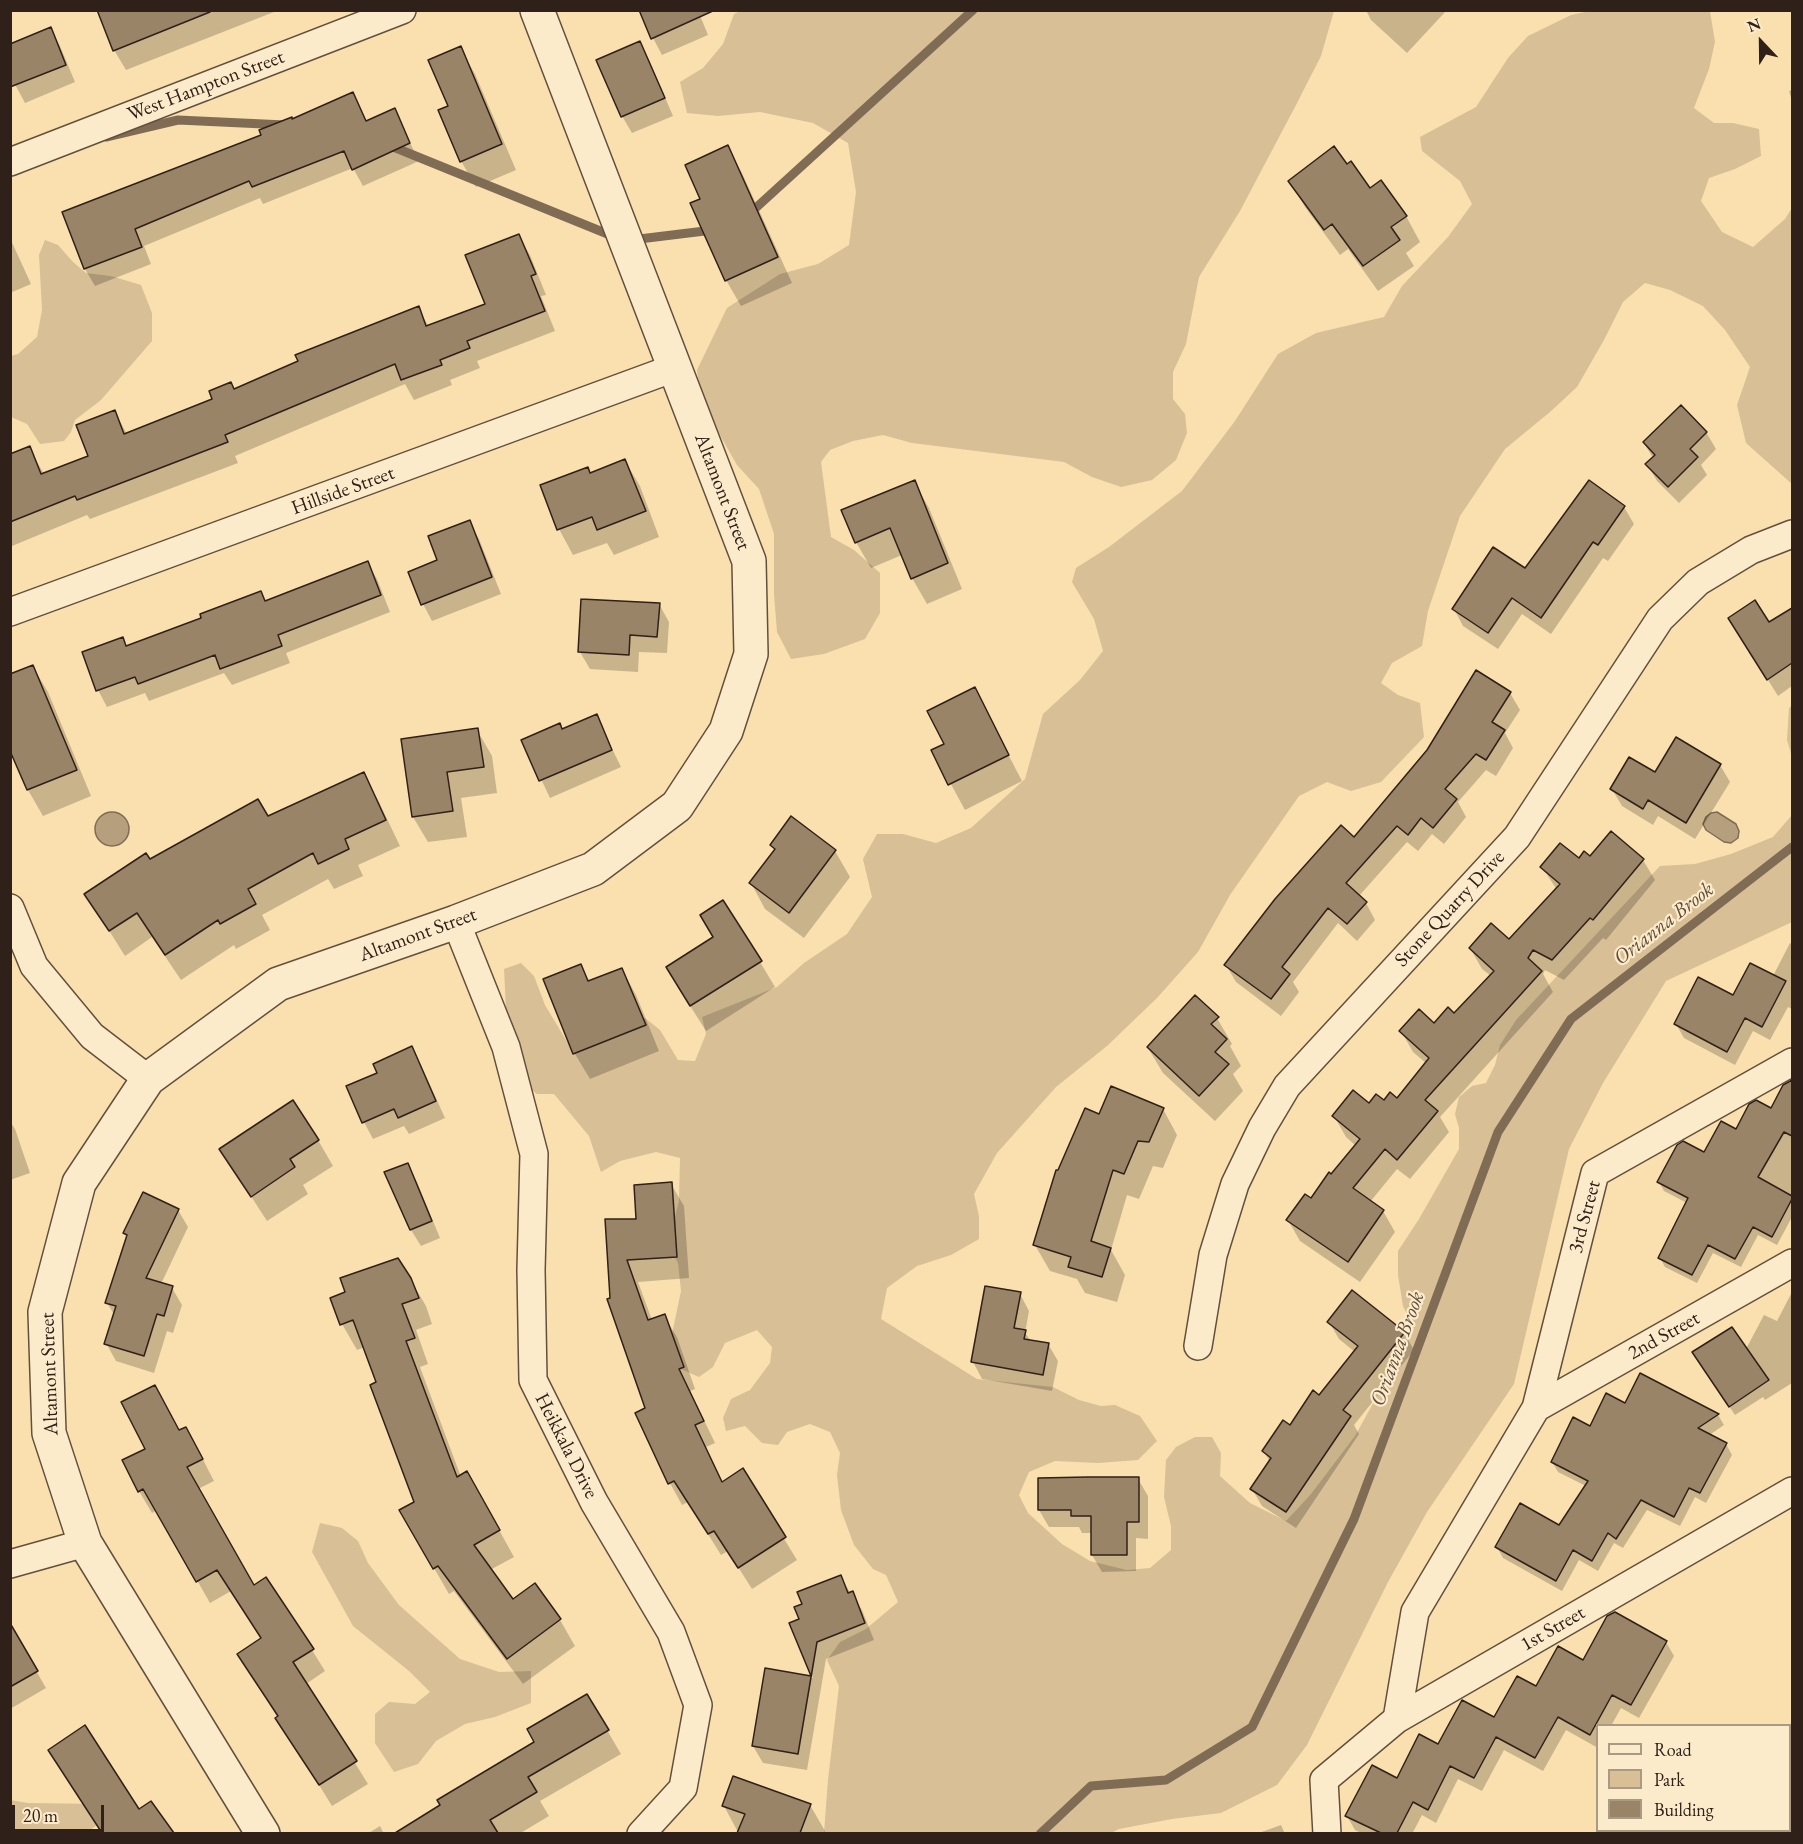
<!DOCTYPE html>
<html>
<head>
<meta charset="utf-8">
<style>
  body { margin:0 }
  #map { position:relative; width:1803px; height:1844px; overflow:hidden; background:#fae0ae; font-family:"EB Garamond",serif }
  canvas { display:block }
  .frame { position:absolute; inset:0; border:12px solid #30201a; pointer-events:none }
  .legend { position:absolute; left:1596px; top:1724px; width:195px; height:108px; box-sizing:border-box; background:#fcebca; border:2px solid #aa9a84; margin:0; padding:8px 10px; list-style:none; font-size:18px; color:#30201a }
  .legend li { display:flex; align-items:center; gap:12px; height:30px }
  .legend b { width:30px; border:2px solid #aa9a84 }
  .north { position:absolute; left:1731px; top:12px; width:60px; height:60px; -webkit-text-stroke:4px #fcebca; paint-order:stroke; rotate:338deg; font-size:16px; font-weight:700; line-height:24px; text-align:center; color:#30201a }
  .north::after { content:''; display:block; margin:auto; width:21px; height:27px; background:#30201a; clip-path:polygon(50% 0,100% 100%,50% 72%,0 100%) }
  .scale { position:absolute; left:12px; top:1805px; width:92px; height:27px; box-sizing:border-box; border:3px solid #30201a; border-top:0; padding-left:8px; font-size:18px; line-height:21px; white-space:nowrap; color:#30201a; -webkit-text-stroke:4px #fcebca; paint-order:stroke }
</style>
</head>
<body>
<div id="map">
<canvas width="1803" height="1844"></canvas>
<div class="frame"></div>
<ul class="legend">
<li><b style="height:8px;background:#fcebca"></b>Road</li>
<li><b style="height:16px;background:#d8bf95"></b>Park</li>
<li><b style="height:16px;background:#998467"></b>Building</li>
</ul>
<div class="north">N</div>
<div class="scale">20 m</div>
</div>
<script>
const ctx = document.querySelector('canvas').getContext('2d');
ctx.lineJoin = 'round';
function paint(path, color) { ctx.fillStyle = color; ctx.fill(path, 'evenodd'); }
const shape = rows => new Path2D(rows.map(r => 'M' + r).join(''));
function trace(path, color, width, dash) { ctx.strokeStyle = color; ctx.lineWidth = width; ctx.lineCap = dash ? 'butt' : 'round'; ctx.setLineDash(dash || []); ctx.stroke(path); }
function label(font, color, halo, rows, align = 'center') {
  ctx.font = font + ' "EB Garamond",serif'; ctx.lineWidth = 4.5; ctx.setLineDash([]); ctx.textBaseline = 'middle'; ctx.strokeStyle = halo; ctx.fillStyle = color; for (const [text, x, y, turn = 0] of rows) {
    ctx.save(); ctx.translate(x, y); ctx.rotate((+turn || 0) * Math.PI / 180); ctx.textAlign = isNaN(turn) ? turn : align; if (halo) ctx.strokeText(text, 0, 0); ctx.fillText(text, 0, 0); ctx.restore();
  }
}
paint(shape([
  [1595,10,1710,11,1715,42,1709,69,1694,108,1714,123,1733,123,1759,129,1761,156,1735,169,1709,178,1701,201,1722,232,1753,247,1785,219,1792,208,1792,484,1746,443,1737,405,1750,367,1725,330,1703,306,1670,290,1645,283,1623,302,1604,340,1577,387,1550,412,1505,449,1460,516,1428,611,1422,646,1392,663,1381,683,1398,695,1420,703,1424,737,1381,782,1351,791,1327,782,1299,796,1230,895,1198,952,1157,998,1107,1046,1056,1087,997,1153,974,1194,979,1216,979,1239,951,1255,917,1266,887,1288,881,1319,977,1379,1053,1387,1079,1400,1101,1406,1115,1405,1140,1416,1157,1441,1138,1460,1098,1463,1055,1461,1029,1472,1019,1495,1028,1513,1062,1544,1090,1561,1127,1570,1150,1568,1171,1550,1171,1526,1164,1497,1166,1460,1176,1447,1195,1437,1212,1437,1221,1453,1220,1476,1250,1503,1286,1521,1311,1494,1355,1436,1414,1329,1403,1306,1398,1275,1398,1251,1419,1219,1459,1149,1459,1128,1455,1114,1459,1097,1472,1086,1486,1083,1495,1065,1500,1045,1516,1020,1660,866,1695,864,1731,854,1773,837,1792,815,1792,922,1666,981,1603,1083,1569,1149,1514,1384,1427,1512,1388,1582,1307,1745,1277,1785,1221,1813,1172,1819,1119,1829,1111,1833,824,1833,828,1780,839,1686,827,1660,840,1642,866,1629,898,1602,886,1575,873,1569,854,1545,841,1510,837,1475,840,1453,830,1432,810,1424,787,1432,778,1445,762,1443,745,1426,726,1431,723,1418,731,1399,750,1390,770,1363,772,1347,757,1330,725,1343,713,1367,699,1377,674,1366,672,1334,681,1291,678,1263,668,1244,679,1201,680,1158,656,1152,620,1161,601,1172,589,1136,554,1094,537,1094,522,1083,507,1029,504,969,521,963,534,976,545,1005,569,1045,592,1042,623,1024,645,1018,660,1030,678,1060,695,1061,706,1034,702,1017,777,987,804,963,847,934,872,897,863,859,877,834,903,834,936,843,971,828,1025,779,1043,714,1080,680,1103,651,1094,619,1072,582,1076,568,1109,547,1182,491,1235,421,1278,354,1316,333,1384,317,1402,286,1448,237,1472,204,1460,181,1422,151,1420,137,1476,107,1508,58,1528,36,1571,15],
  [740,11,1334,11,1321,56,1296,105,1240,211,1199,277,1186,344,1173,372,1173,399,1185,414,1187,433,1176,460,1152,480,1121,487,1092,477,1064,462,912,443,883,435,853,441,830,450,821,462,831,537,854,550,880,573,880,613,865,639,824,654,791,659,777,632,774,594,774,534,759,489,737,465,701,402,697,370,727,308,780,274,818,264,849,245,856,192,848,143,813,123,760,112,718,116,687,113,680,82,703,68,723,44,734,14],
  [45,240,58,245,73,262,86,273,111,276,141,285,152,313,152,341,101,400,75,420,71,432,64,441,40,444,27,424,11,417,10,356,18,354,37,337,42,310,39,255],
  [1792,705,1792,757,1787,740,1789,708],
  [320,1523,342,1528,358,1541,368,1563,399,1605,460,1659,499,1672,531,1671,531,1703,495,1717,465,1724,436,1741,418,1764,394,1772,375,1743,375,1714,389,1702,415,1704,430,1692,409,1671,353,1626,312,1552],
  [10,1800,28,1803,99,1804,111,1815,86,1833,11,1833]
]), '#d8bf95');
const water = shape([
  [1717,812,1736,824,1739,831,1738,838,1731,843,1724,842,1706,830,1703,824,1706,817,1711,813,1717,812],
  '95 829a17 17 0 1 1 34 0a17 17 0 1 1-34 0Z'
]);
paint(water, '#b59f7c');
trace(water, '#806c55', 1.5);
paint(shape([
  [279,10,126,70,114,50,98,11],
  [1366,10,1447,10,1407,53,1371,20],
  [699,13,708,35,662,55,653,38],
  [51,29,60,46,75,82,25,103,10,75],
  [639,43,649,60,673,116,632,133,622,116,598,60],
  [460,48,475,74,516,170,476,187,461,161,450,107],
  [1792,90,1792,101,1789,91],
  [352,94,367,122,394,110,419,161,363,186,353,168,263,204,260,198,144,246,151,264,95,286,85,269,64,213,263,135],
  [727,147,742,173,792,283,741,306,726,280,702,200],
  [1347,166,1370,190,1406,216,1420,242,1406,253,1414,266,1378,291,1348,249,1340,255,1305,207,1290,181],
  [518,235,530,255,546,295,541,296,555,331,477,361,480,368,450,380,452,385,414,400,405,384,235,456,238,463,90,519,87,515,12,546,10,456,29,448,44,474,90,457,114,411,127,434,234,390,418,308,429,327,487,304],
  [10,238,31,284,10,293],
  [1706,432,1716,449,1701,465,1707,475,1679,503,1657,481,1647,464,1653,458,1644,443],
  [625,461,640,486,659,537,614,555,607,543,573,555,559,529,590,474],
  [914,482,929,508,962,589,927,604,912,578,902,555,871,568,856,542],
  [1624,507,1634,524,1608,561,1603,558,1551,634,1522,614,1498,649,1463,626,1454,609,1526,570],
  [469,522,479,539,501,594,432,621,423,604,410,573,439,561],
  [367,563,377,579,390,612,286,653,290,663,232,685,224,673,149,701,145,693,107,707,98,690,84,653,122,639,127,647,203,619,260,593,266,603],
  [659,604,669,622,667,653,639,652,638,672,590,669,580,652],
  [1792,616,1792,686,1778,696,1740,635],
  [33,667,48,692,91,796,43,816,28,790,12,751],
  [974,689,1022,781,965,810,933,751,946,745],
  [1510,693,1520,710,1505,733,1513,748,1496,776,1486,770,1458,802,1466,817,1444,844,1432,834,1418,851,1407,842,1359,896,1366,903,1375,920,1357,941,1338,923,1293,982,1299,992,1281,1016,1236,982,1226,965,1354,839],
  [596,716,621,767,550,798,523,741,562,730],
  [477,730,492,756,497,793,461,798,467,837,428,842,413,817],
  [1720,765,1730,782,1695,839,1658,816,1653,825,1622,806,1612,789,1655,774],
  [364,774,378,800,400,846,358,865,363,876,334,889,328,879,262,915,270,930,236,949,234,945,181,980,152,937,125,956,86,894,150,861,268,818],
  [772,845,835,851,850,877,804,938,765,909,751,883,775,851],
  [1590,858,1643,860,1655,880,1606,940,1603,938,1564,980,1545,970,1543,974,1553,992,1440,1117,1449,1132,1410,1179,1397,1169,1370,1202,1383,1211,1395,1232,1360,1282,1300,1241,1288,1220,1311,1200,1356,1146,1346,1137,1334,1116,1369,1105,1397,1100,1427,1064,1413,1052,1401,1031,1434,1025,1454,1015,1491,976,1482,969,1470,948,1509,941,1557,890,1542,867],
  [1790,943,1792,944,1792,1009,1788,1007,1770,1040,1753,1031,1735,1065,1684,1038,1676,1024,1773,976],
  [760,962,775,987,706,1031,682,993],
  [580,966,590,982,622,969,636,995,659,1051,590,1079,575,1054,545,980],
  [1217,1018,1232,1044,1230,1046,1241,1066,1233,1074,1243,1091,1215,1121,1163,1073,1148,1048],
  [412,1048,421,1065,445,1118,409,1134,404,1126,373,1139,364,1122,379,1073],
  [1792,1082,1792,1217,1777,1245,1758,1235,1741,1267,1713,1253,1697,1283,1665,1267,1660,1258,1687,1203,1664,1191,1659,1182,1771,1110,1784,1086],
  [1163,1109,1177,1135,1163,1168,1153,1166,1139,1199,1127,1195,1111,1250,1125,1275,1117,1302,1085,1293,1077,1279,1050,1271,1035,1245,1059,1172,1100,1115],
  [10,1121,15,1129,30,1173,10,1180],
  [318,1140,333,1166,303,1185,308,1194,267,1221,221,1150],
  [407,1165,417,1182,440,1238,421,1246,411,1230,386,1173],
  [671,1184,684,1206,689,1278,638,1282,652,1320,664,1316,677,1337,695,1389,690,1391,715,1443,706,1447,723,1483,742,1470,797,1560,752,1589,728,1551,721,1555,688,1502,682,1505,670,1483,612,1299,638,1221],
  [178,1210,188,1227,161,1284,172,1288,182,1305,173,1333,167,1331,154,1373,116,1361,106,1343,115,1316,107,1303,128,1237,125,1233],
  [410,1279,426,1306,432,1324,416,1330,428,1364,420,1367,461,1477,482,1499,514,1557,490,1570,513,1601,535,1585,560,1620,575,1646,523,1684,454,1591,449,1594,401,1511,415,1503,378,1383,365,1347,357,1350,342,1324,332,1298],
  [1792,1292,1792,1383,1765,1400,1763,1397,1735,1415,1699,1361,1746,1349,1764,1315,1777,1321],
  [1020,1294,1029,1311,1025,1333,1031,1341,1048,1344,1058,1361,1052,1391,982,1379,973,1362],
  [1329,1322,1404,1333,1414,1350,1354,1425,1359,1434,1296,1528,1262,1506,1252,1489,1270,1462,1264,1452,1320,1397,1355,1352,1339,1339],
  [1641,1375,1718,1415,1724,1425,1708,1436,1726,1444,1732,1455,1706,1503,1695,1497,1680,1526,1647,1510,1623,1548,1614,1543,1598,1571,1579,1560,1562,1591,1503,1558,1497,1547,1560,1527,1586,1486,1558,1472,1552,1462,1590,1428,1625,1405],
  [179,1432,198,1450,214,1481,198,1489,254,1587,312,1650,325,1671,306,1684,368,1784,332,1806,252,1676,262,1639,231,1591,210,1603,157,1510,152,1513,139,1491],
  [1138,1479,1148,1496,1148,1539,1136,1538,1136,1571,1102,1572,1092,1555,1093,1533,1082,1533,1079,1527,1049,1527,1039,1510],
  [840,1577,862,1610,874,1640,826,1659,807,1770,763,1763,753,1746,766,1670,813,1678,791,1624,801,1620,804,1604],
  [10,1626,46,1688,10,1709],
  [1666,1642,1674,1656,1639,1718,1621,1708,1611,1726,1598,1726,1598,1748,1566,1730,1543,1771,1504,1750,1482,1791,1458,1779,1436,1823,1422,1815,1412,1834,1363,1834,1355,1830,1347,1816,1398,1780,1438,1746,1495,1720,1536,1688,1583,1662],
  [587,1696,621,1754,540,1801,549,1816,519,1834,398,1834,536,1743],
  [60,1767,139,1812,150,1803,172,1834,103,1834],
  [810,1805,825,1831,824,1834,739,1834,724,1806],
  [1281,1825,1285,1834,1256,1834],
  [380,1826,384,1834,367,1834]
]), '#0003');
trace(shape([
  [106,137,178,120,285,125],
  [386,144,615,237],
  [748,215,973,10],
  [631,240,713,230],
  [1040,1834,1091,1786,1166,1780,1252,1727,1354,1519,1498,1132,1571,1019,1792,847]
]), '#806c55', 9);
const building = shape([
  [97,10,210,10,210,12,113,51,97,10],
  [639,10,715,10,651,39,639,10],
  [51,27,66,65,10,87,10,44,51,27],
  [640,41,665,98,621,117,596,60,640,41],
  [461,46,502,144,460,162,438,110,448,106,428,60,461,46],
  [353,92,366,121,395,108,410,143,352,170,344,151,252,187,249,181,135,229,142,247,84,269,62,212,261,135,259,130,292,117,292,119,353,92],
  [728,145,778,257,725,281,690,203,700,199,685,165,728,145],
  [1334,146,1347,164,1351,161,1370,188,1381,180,1407,216,1391,227,1400,240,1363,266,1332,224,1324,230,1288,181,1334,146],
  [519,234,536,274,531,276,545,311,467,341,470,348,440,360,442,365,401,380,395,364,225,435,228,442,77,500,75,496,10,522,10,454,30,446,41,474,88,456,76,425,115,410,124,434,212,399,209,391,231,382,234,389,298,361,295,355,419,306,426,326,485,304,465,255,519,234],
  [1681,405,1707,432,1690,449,1698,457,1668,487,1645,464,1655,455,1643,442,1681,405],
  [625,459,646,511,597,530,592,517,557,530,540,485,588,467,590,473,625,459],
  [915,480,948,563,911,579,890,528,855,543,841,510,915,480],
  [1589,480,1625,506,1598,545,1593,542,1541,618,1512,598,1488,633,1452,609,1493,547,1525,568,1589,480],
  [470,520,492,577,421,605,408,572,437,560,428,536,470,520],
  [368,561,381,595,278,635,282,646,220,669,215,655,138,684,135,677,96,691,82,652,123,637,126,646,201,618,200,614,261,591,265,601,368,561],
  [581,599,660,603,657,637,630,635,629,655,578,652,581,599],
  [1755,600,1769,622,1792,608,1792,663,1767,680,1728,618,1755,600],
  [33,665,77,770,27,790,10,751,10,674,33,665],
  [1476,670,1511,692,1492,722,1505,730,1486,760,1476,754,1445,789,1457,799,1433,828,1421,818,1408,835,1397,826,1346,883,1367,902,1347,924,1328,908,1282,967,1290,974,1271,999,1224,965,1275,899,1341,825,1354,837,1427,750,1476,670],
  [975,687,1009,755,948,785,931,750,944,744,927,711,975,687],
  [597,714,612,750,539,781,521,740,560,723,562,729,597,714],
  [478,728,484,767,447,772,453,811,412,817,401,739,478,728],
  [1676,737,1721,764,1686,823,1648,800,1643,809,1610,789,1629,757,1655,772,1676,737],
  [364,772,386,820,345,839,349,849,318,864,313,853,248,889,256,904,220,924,218,920,165,955,137,913,109,931,84,894,146,853,150,859,258,799,268,816,364,772],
  [791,816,836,850,789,913,749,883,775,849,770,845,791,816],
  [1611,831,1644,859,1593,920,1590,918,1552,960,1533,950,1528,958,1542,971,1425,1100,1438,1111,1397,1160,1385,1149,1353,1188,1384,1210,1348,1262,1286,1220,1305,1194,1311,1198,1329,1172,1331,1174,1360,1139,1332,1116,1353,1090,1369,1103,1376,1094,1384,1100,1390,1092,1397,1098,1429,1058,1399,1031,1419,1009,1434,1023,1448,1007,1454,1013,1494,971,1469,948,1491,923,1509,939,1560,884,1540,867,1560,843,1579,858,1584,851,1590,856,1611,831],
  [723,900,762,961,690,1006,666,967,713,937,700,915,723,900],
  [1750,963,1786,981,1762,1027,1745,1018,1727,1052,1674,1024,1698,977,1733,995,1750,963],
  [581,964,588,981,622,968,646,1025,573,1054,543,979,581,964],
  [1195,995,1219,1017,1211,1024,1227,1039,1215,1052,1229,1064,1199,1096,1147,1047,1195,995],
  [412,1046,436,1101,398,1118,394,1109,362,1123,346,1086,377,1073,373,1064,412,1046],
  [1792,1080,1792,1136,1784,1132,1758,1177,1792,1196,1792,1199,1772,1237,1753,1227,1735,1259,1708,1245,1692,1275,1658,1258,1688,1198,1657,1182,1677,1145,1683,1141,1704,1152,1721,1121,1736,1129,1749,1104,1756,1100,1771,1108,1783,1085,1792,1080],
  [1111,1086,1164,1108,1149,1142,1138,1141,1124,1174,1113,1170,1091,1241,1111,1248,1102,1277,1068,1267,1071,1257,1033,1245,1056,1170,1058,1170,1085,1108,1099,1114,1111,1086],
  [293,1100,319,1140,290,1159,295,1167,251,1197,219,1149,293,1100],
  [408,1163,432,1221,410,1230,384,1172,408,1163],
  [672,1182,677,1257,627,1260,648,1320,665,1314,684,1367,679,1369,704,1421,695,1425,722,1482,743,1468,786,1537,738,1568,714,1531,708,1534,674,1481,668,1484,635,1413,645,1408,607,1299,610,1298,605,1219,636,1219,634,1185,672,1182],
  [143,1192,179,1209,146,1278,173,1286,164,1316,157,1314,144,1356,104,1344,116,1306,105,1303,127,1235,123,1233,143,1192],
  [398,1258,411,1278,419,1298,402,1304,415,1338,406,1341,457,1477,467,1471,500,1530,474,1545,513,1599,535,1583,561,1619,507,1659,438,1566,433,1569,399,1510,414,1502,370,1385,376,1382,353,1320,340,1325,330,1298,345,1292,340,1278,398,1258],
  [985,1286,1021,1292,1014,1328,1026,1330,1024,1339,1049,1343,1043,1375,971,1362,985,1286],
  [1352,1290,1405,1332,1343,1410,1351,1416,1286,1512,1250,1489,1271,1458,1262,1451,1283,1420,1290,1425,1313,1390,1319,1395,1358,1346,1327,1322,1352,1290],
  [1732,1327,1769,1380,1729,1407,1692,1352,1732,1327],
  [1640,1373,1719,1414,1698,1428,1727,1443,1700,1493,1689,1488,1674,1517,1641,1500,1616,1539,1608,1533,1592,1561,1573,1550,1556,1581,1495,1547,1520,1503,1559,1525,1588,1481,1551,1462,1573,1417,1590,1426,1606,1393,1625,1403,1640,1373],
  [155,1385,179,1430,186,1427,203,1459,187,1467,254,1585,266,1577,314,1649,293,1662,357,1761,319,1785,275,1718,278,1716,237,1654,261,1638,217,1570,196,1582,143,1489,138,1492,122,1460,145,1449,121,1402,155,1385],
  [1088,1477,1139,1477,1139,1522,1127,1522,1127,1555,1091,1555,1091,1516,1071,1516,1071,1510,1038,1510,1038,1478,1088,1477],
  [841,1575,848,1593,853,1591,865,1623,817,1642,798,1754,752,1746,765,1668,811,1676,789,1623,799,1619,794,1607,802,1604,797,1592,841,1575],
  [1615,1612,1667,1641,1631,1705,1612,1695,1590,1735,1558,1717,1535,1758,1496,1737,1474,1778,1450,1766,1428,1810,1413,1802,1397,1833,1381,1833,1345,1816,1372,1765,1397,1778,1419,1734,1438,1744,1462,1700,1494,1717,1517,1676,1536,1686,1558,1646,1583,1660,1607,1616,1615,1612],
  [10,1623,38,1671,10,1687,10,1623],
  [587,1694,609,1730,528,1777,537,1792,490,1820,498,1833,395,1833,440,1805,437,1800,534,1742,527,1729,587,1694],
  [85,1725,139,1809,151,1801,174,1833,102,1833,48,1750,85,1725],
  [733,1776,811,1804,800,1833,737,1833,745,1814,722,1806,733,1776]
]);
paint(building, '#998467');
trace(building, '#30201a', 1.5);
const minor = shape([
  [10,162,402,10],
  [10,612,674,368],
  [10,908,34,966,92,1036,148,1079],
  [456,922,506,1047,534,1154,531,1270,533,1380,594,1502,671,1632,698,1705,683,1788,641,1834],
  [1198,1346,1213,1255,1235,1184,1262,1128,1287,1086,1517,837,1660,619,1698,582,1751,550,1792,534],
  [1536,1408,1792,1263],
  [10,1564,85,1543],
  [1397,1719,1415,1612,1536,1408,1595,1173,1792,1062],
  [1327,1834,1324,1780,1397,1719,1792,1491]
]);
const tertiary = shape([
  [1790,1762,1792,1759],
  [263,1834,85,1543,49,1433,45,1312,79,1183,148,1079,278,984,456,922,593,869,677,806,726,731,751,654,749,561,537,10],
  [1731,1834,1733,1830]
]);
trace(minor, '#62503f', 30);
trace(tertiary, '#62503f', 36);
trace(minor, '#fcebca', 27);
trace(tertiary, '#fcebca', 33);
label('20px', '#30201a', '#fcebca', [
  ["West Hampton Street",206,86,-21],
  ["Hillside Street",343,491,-20],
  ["Altamont Street",722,492,69],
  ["Stone Quarry Drive",1450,909,-47],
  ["Altamont Street",418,935,-20],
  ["3rd Street",1585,1217,-75],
  ["2nd Street",1664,1336,-29],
  ["Altamont Street",50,1374,-92],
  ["Heikkala Drive",566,1446,63],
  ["1st Street",1553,1629,-30]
]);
label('italic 21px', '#5f4c3c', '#fcebca', [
  ["Orianna Brook",1664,924,-38],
  ["Orianna Brook",1398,1349,-70]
]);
</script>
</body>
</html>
